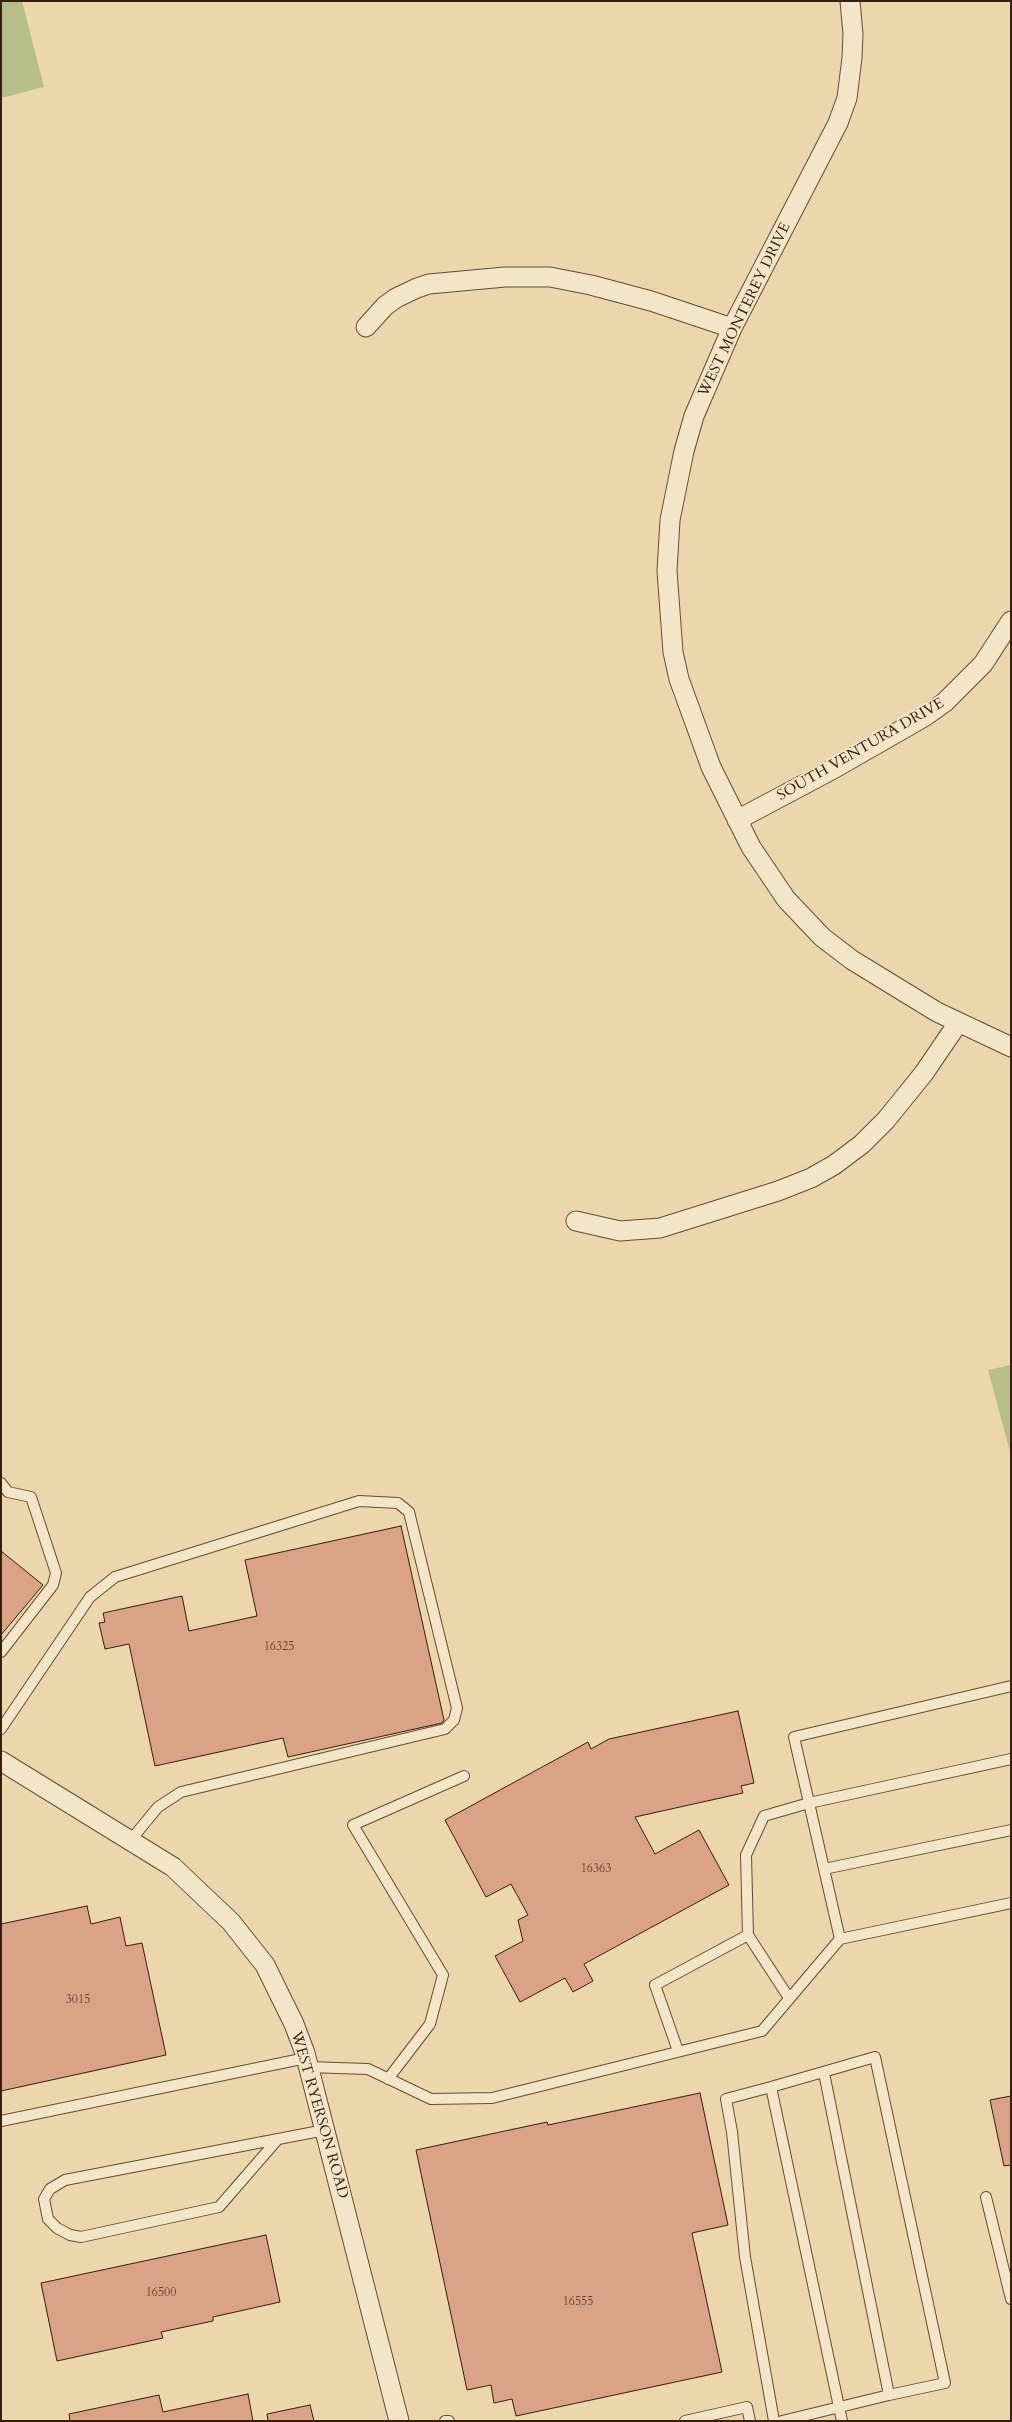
<!DOCTYPE html>
<html>
<head>
<meta charset="utf-8">
<style>
  body { margin:0 }
  #map { position:relative; width:1012px; height:2422px; overflow:hidden; background:#ebd7ab; font-family:Cardo,serif }
  canvas { display:block }
  .frame { position:absolute; inset:0; border:2px solid #381e0d; pointer-events:none }
</style>
</head>
<body>
<div id="map">
<canvas width="1012" height="2422"></canvas>
<div class="frame"></div>
</div>
<script>
const ctx = document.querySelector('canvas').getContext('2d');
ctx.lineJoin = 'round';
function paint(path, color) { ctx.fillStyle = color; ctx.fill(path, 'evenodd'); }
const shape = rows => new Path2D(rows.map(r => 'M' + r).join(''));
function trace(path, color, width, dash) { ctx.strokeStyle = color; ctx.lineWidth = width; ctx.lineCap = dash ? 'butt' : 'round'; ctx.setLineDash(dash || []); ctx.stroke(path); }
function label(font, color, halo, rows, align = 'center') {
  ctx.font = font + ' Cardo,serif'; ctx.lineWidth = 4; ctx.setLineDash([]); ctx.textBaseline = 'middle'; ctx.strokeStyle = halo; ctx.fillStyle = color; for (const [text, x, y, turn = 0] of rows) {
    ctx.save(); ctx.translate(x, y); ctx.rotate((+turn || 0) * Math.PI / 180); ctx.textAlign = isNaN(turn) ? turn : align; if (halo) ctx.strokeText(text, 0, 0); ctx.fillText(text, 0, 0); ctx.restore();
  }
}
paint(shape([
  [1,1,22,1,44,87,1,98],
  [1011,1365,1011,1455,988,1370]
]), '#b6be89');
const building = shape([
  [401,1526,444,1720,442,1723,288,1757,283,1738,155,1766,129,1644,105,1649,99,1623,105,1622,103,1613,182,1596,189,1631,257,1616,245,1560,401,1526],
  [1,1551,43,1585,1,1635,1,1551],
  [738,1711,754,1783,741,1786,743,1793,635,1817,655,1854,699,1830,729,1885,584,1964,593,1981,573,1992,565,1978,520,2002,495,1956,523,1941,518,1920,528,1915,511,1884,486,1897,445,1820,588,1742,591,1749,609,1739,738,1711],
  [87,1906,91,1924,120,1917,126,1946,142,1943,166,2055,1,2091,1,1924,87,1906],
  [700,2093,728,2225,692,2233,722,2372,516,2416,512,2399,494,2403,491,2385,467,2390,416,2150,547,2122,548,2125,700,2093],
  [1011,2096,1011,2165,1004,2166,990,2100,1011,2096],
  [266,2235,280,2302,213,2317,213,2321,161,2332,163,2338,57,2361,41,2283,266,2235],
  [248,2394,253,2421,70,2421,69,2414,159,2395,163,2412,248,2394],
  [310,2405,314,2421,268,2421,267,2414,310,2405]
]);
paint(building, '#daa387');
trace(building, '#381e0d', 1);
const lane = shape([
  [1,1483,8,1492,31,1497,56,1573,53,1585,1,1652],
  [1,1729,90,1597,115,1577,359,1501,398,1503,409,1512,457,1708,454,1720,445,1729,181,1792,158,1807,130,1841],
  [824,1869,1011,1830],
  [748,1935,746,1855,764,1816,809,1803,1011,1759],
  [840,1939,794,1737,1011,1686],
  [678,2051,655,1985,748,1935,789,1998],
  [308,2067,368,2069,431,2099,492,2098,762,2031,840,1939,1011,1903],
  [824,2073,889,2395,945,2383,875,2057,771,2087,842,2421],
  [388,2079,430,2024,443,1975,353,1825,464,1776],
  [771,2087,726,2099,732,2132,745,2257,774,2421],
  [1,2121,306,2058],
  [278,2139,219,2207,81,2237,70,2235,57,2228,48,2219,44,2199,50,2189,65,2180,325,2130],
  [986,2197,1011,2299],
  [445,2421,449,2421],
  [685,2421,747,2407,750,2421],
  [782,2421,889,2395]
]);
const street = shape([
  [850,1,853,34,852,58,847,98,838,123,732,328,694,416,684,451,670,520,667,571,673,652,679,679,711,767,751,847,786,899,822,937,852,960,937,1012,1011,1047],
  [366,327,385,306,396,298,417,288,429,284,505,277,550,277,591,285,651,301,732,328],
  [737,820,835,768,924,717,945,702,983,664,1011,621],
  [576,1221,620,1231,660,1228,778,1191,811,1178,834,1165,862,1144,886,1120,924,1073,958,1023],
  [1,1761,173,1867,231,1922,265,1965,294,2024,305,2053,399,2421]
]);
trace(lane, '#654c34', 12);
trace(street, '#654c34', 21);
trace(lane, '#f2e5c8', 10);
trace(street, '#f2e5c8', 19);
label('12px', '#603f2c', null, [
  ["16325",279,1647],
  ["16363",596,1869],
  ["3015",78,2000],
  ["16500",161,2293],
  ["16555",578,2302]
]);
label('15px', '#381e0d', '#f2e5c8', [
  ["WEST MONTEREY DRIVE",745,310,-64],
  ["SOUTH VENTURA DRIVE",861,750,-30],
  ["WEST RYERSON ROAD",319,2115,74]
]);
</script>
</body>
</html>
